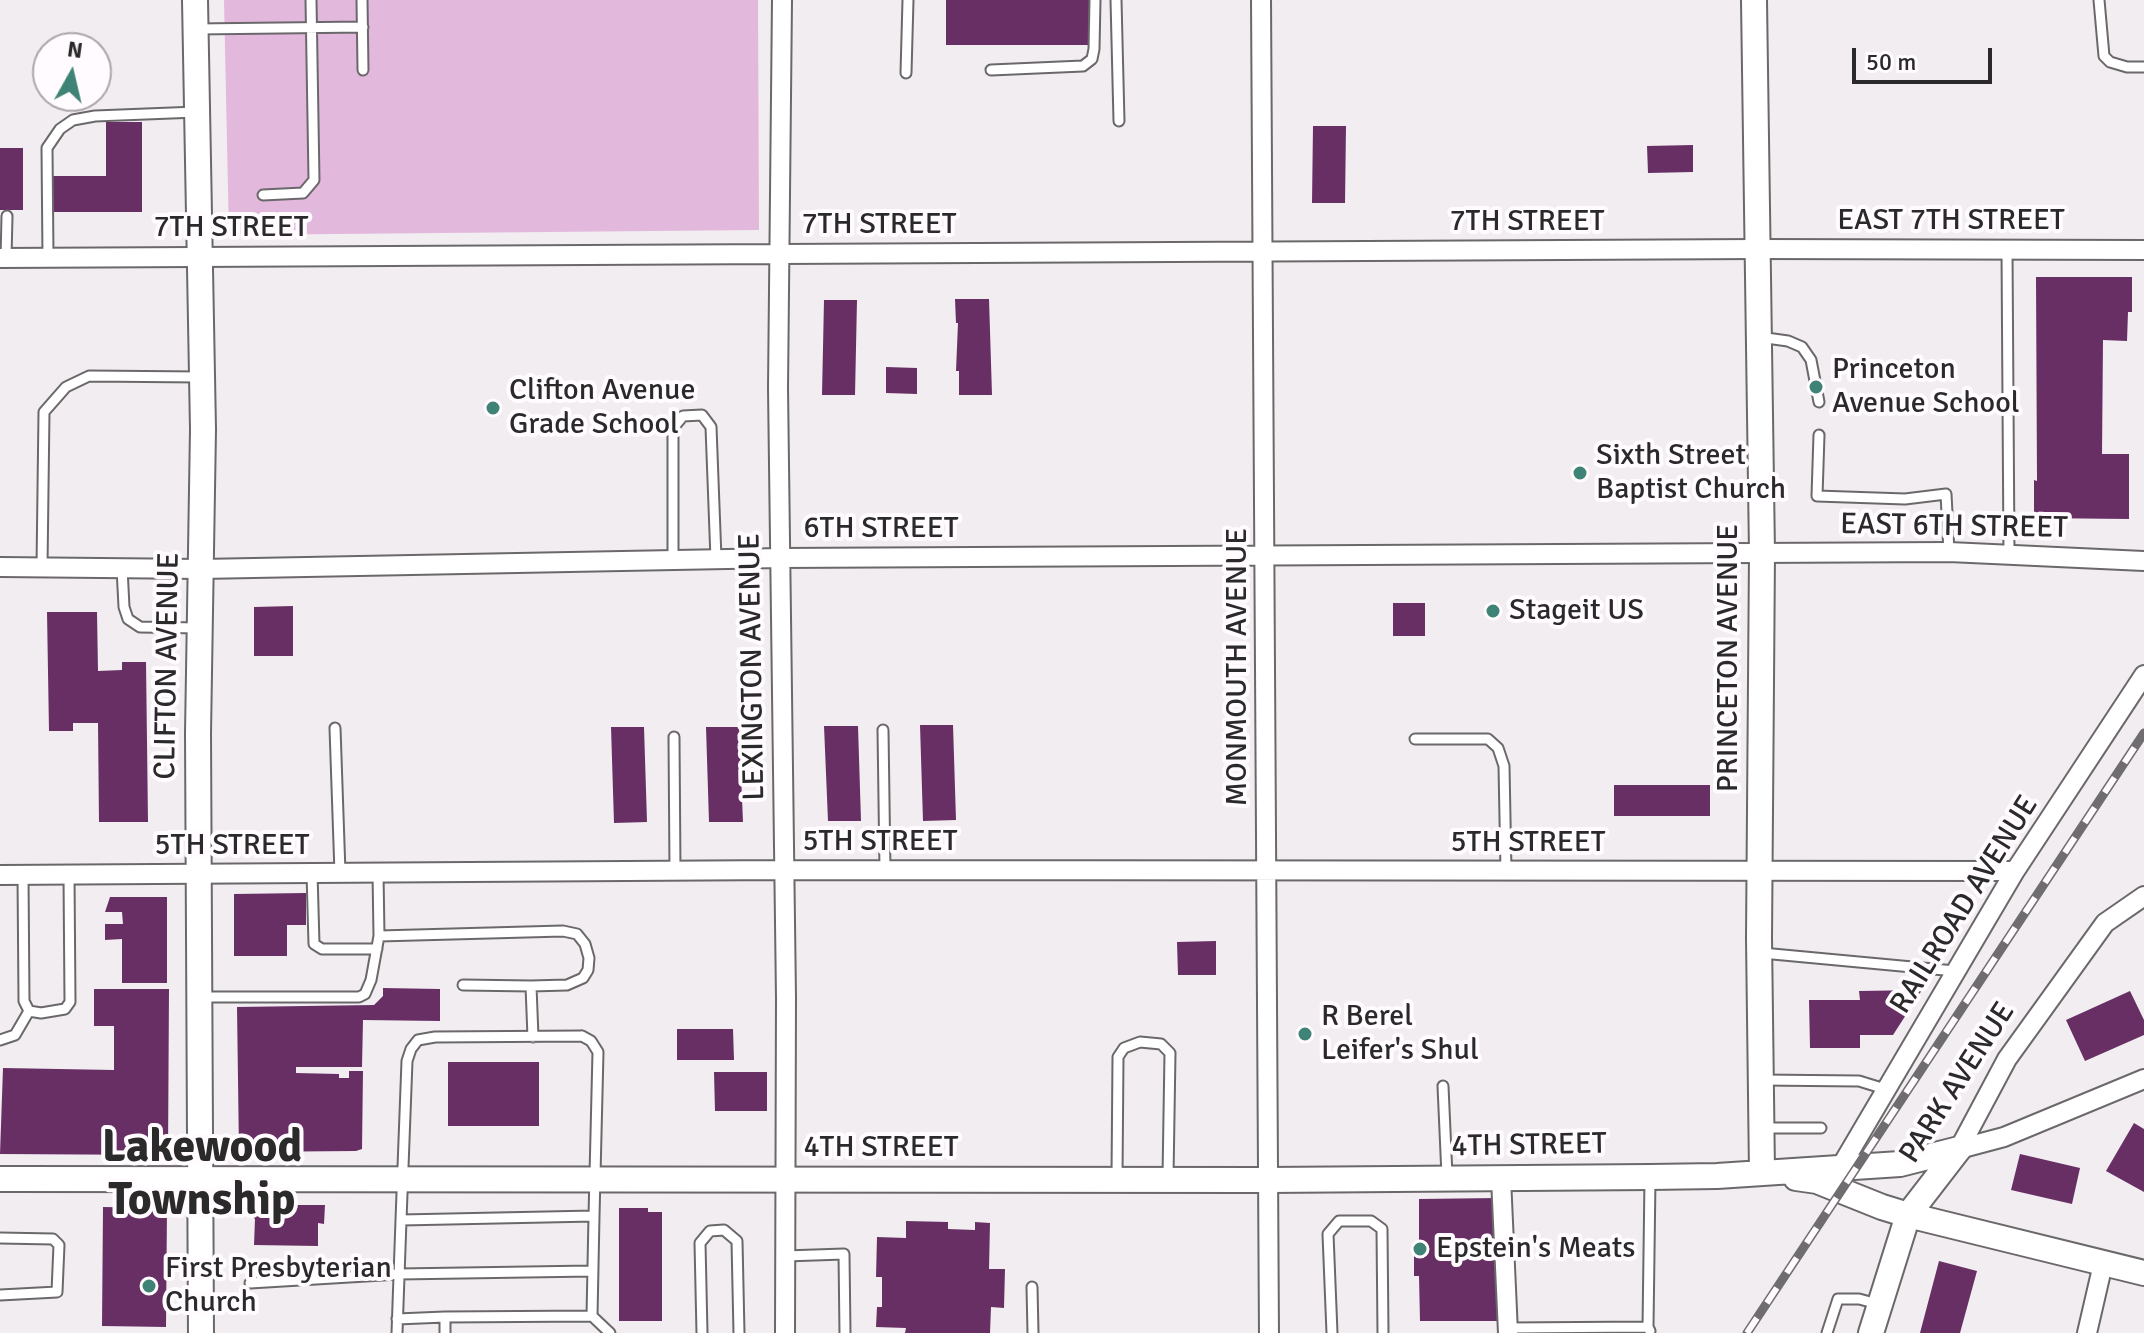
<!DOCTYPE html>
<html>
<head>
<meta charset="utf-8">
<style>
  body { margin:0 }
  #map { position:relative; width:2144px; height:1333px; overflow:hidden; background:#f1edf1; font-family:Signika,sans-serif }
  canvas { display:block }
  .north { position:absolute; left:32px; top:32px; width:80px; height:80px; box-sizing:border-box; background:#fffbfe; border:2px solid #aaa7aa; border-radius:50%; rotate:8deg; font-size:22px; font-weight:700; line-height:32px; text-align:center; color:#2b2a2b }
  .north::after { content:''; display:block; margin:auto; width:28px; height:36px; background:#3f8276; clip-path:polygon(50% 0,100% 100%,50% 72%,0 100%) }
  .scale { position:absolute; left:1852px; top:48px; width:140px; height:36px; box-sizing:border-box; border:4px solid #2b2a2b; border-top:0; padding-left:10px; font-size:24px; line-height:28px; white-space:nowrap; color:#2b2a2b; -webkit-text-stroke:6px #fffbfe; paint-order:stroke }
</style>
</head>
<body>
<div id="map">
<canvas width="2144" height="1333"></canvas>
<div class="north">N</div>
<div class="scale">50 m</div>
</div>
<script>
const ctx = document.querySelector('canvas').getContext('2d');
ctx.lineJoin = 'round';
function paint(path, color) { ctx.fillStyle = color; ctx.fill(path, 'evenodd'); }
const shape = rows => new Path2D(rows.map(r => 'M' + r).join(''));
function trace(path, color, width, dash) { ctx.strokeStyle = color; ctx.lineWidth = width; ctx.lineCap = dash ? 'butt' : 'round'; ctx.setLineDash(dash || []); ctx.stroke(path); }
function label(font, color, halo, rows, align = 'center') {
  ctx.font = font + ' Signika,sans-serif'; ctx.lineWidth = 8; ctx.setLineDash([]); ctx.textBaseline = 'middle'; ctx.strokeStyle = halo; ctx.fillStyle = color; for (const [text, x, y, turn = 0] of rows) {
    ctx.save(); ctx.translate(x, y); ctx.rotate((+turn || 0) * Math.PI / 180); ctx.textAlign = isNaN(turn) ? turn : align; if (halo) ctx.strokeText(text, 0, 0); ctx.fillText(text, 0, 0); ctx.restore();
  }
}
paint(shape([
  [224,0,758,0,759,230,229,235]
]), '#e2b8dd');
paint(shape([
  [946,0,1094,0,1094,45,946,45],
  [106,122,142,122,142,212,52,212,52,176,106,176],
  [1313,126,1346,126,1345,203,1312,203],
  [1693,145,1693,172,1648,173,1647,146],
  [0,148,23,148,23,210,0,210],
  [2036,277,2132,277,2132,312,2128,312,2127,341,2103,340,2102,454,2129,454,2129,519,2034,518,2034,480,2037,481],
  [955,299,989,299,992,395,959,395,959,371,956,371,958,323,956,323],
  [824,300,857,300,855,395,822,395],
  [886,367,917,368,917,394,886,393],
  [1393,603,1425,603,1425,636,1393,636],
  [293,606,293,656,254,656,254,607],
  [47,612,97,612,98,671,122,670,122,662,146,662,148,822,99,822,98,723,73,723,73,731,49,731],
  [920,725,953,725,956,820,923,821],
  [824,726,858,726,861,821,828,821],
  [611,727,644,727,647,822,614,823],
  [706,727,739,727,743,822,709,822],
  [1614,785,1710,785,1710,816,1614,816],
  [306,893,306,925,287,925,287,956,234,956,234,894],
  [110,897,167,897,167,983,122,983,122,939,105,940,105,924,123,924,122,912,105,912],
  [1216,941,1216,975,1178,975,1177,942],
  [383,988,440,989,440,1021,363,1020,362,1067,296,1067,296,1073,339,1074,339,1078,349,1078,349,1071,363,1071,362,1149,356,1151,239,1152,237,1007,374,1005,383,996],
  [94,989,169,989,168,1155,0,1154,3,1068,114,1070,114,1026,94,1026],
  [1922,990,1893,1035,1860,1035,1860,1048,1810,1048,1809,1000,1860,1000,1859,991],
  [2130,991,2144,1020,2144,1035,2085,1061,2066,1020],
  [677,1029,733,1029,734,1060,677,1060],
  [448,1062,539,1062,539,1126,448,1126],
  [714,1072,767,1072,767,1111,715,1111],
  [2134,1123,2144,1129,2144,1192,2106,1171],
  [2020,1154,2080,1168,2072,1204,2011,1190],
  [1498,1198,1498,1321,1420,1321,1419,1276,1414,1276,1414,1243,1419,1243,1419,1199],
  [255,1202,263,1205,325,1205,324,1224,318,1223,318,1246,254,1245,255,1219,249,1214,250,1206],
  [103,1207,167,1208,166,1327,102,1326],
  [619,1208,648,1208,648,1212,662,1212,662,1321,619,1321],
  [906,1221,948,1222,948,1229,975,1230,975,1222,990,1223,989,1269,1005,1269,1004,1308,991,1307,990,1333,905,1333,906,1328,876,1327,877,1307,882,1307,882,1277,876,1277,877,1237,906,1238],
  [1939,1261,1977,1271,1960,1333,1920,1333]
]), '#682f65');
const service = shape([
  [362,0,363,70],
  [1116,0,1119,121],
  [2099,0,2104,56,2110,62,2127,67,2144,67],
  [196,29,363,27],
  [991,70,1083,66,1092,59,1094,49,1095,0],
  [906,73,908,0],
  [263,195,303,193,314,180,311,0],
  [2007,250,2009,554],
  [48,257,47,148,60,129,73,120,95,116,197,112],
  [6,258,7,216],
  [1759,337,1788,341,1802,347,1811,360,1819,402],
  [1819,435,1817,496,1905,499,1946,494,1949,552],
  [673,560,673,428,683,416,702,415,711,427,716,559],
  [42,567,44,412,66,387,89,376,200,377],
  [122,568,124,607,128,619,140,627,199,628],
  [335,728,340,873],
  [883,730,885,870],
  [674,737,675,871],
  [1415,739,1488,739,1498,748,1504,766,1506,871],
  [312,873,314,944,322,949,377,949],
  [378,873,379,936,563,931,577,934,585,944,589,958,588,970,583,978,567,985,531,986],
  [23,875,24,1001,29,1011,41,1013,65,1009,70,1002,69,875],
  [1762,953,1955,971],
  [463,985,531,986,533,1037],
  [200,997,359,997,365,994,371,980,379,936],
  [582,1036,591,1041,598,1052,594,1216,401,1220,407,1061,411,1049,418,1040,435,1037,582,1036],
  [0,1040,15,1035,29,1011],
  [1761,1080,1859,1081,1885,1089],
  [1443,1086,1447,1176],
  [1762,1128,1821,1128],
  [1117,1177,1118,1057,1124,1048,1140,1042,1161,1044,1170,1053,1168,1177],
  [0,1238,53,1239,59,1245,57,1292,0,1295],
  [785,1256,844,1254,845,1333],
  [250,1283,399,1274,591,1271],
  [1032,1287,1033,1333],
  [592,1316,594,1216],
  [397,1319,445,1317],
  [1648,1327,1650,1179],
  [1508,1328,1648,1327,1650,1331],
  [397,1333,401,1220],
  [445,1333,445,1317,592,1316,610,1333],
  [702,1333,700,1243,710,1231,724,1230,737,1241,739,1333],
  [1332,1333,1328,1234,1339,1221,1371,1221,1382,1229,1383,1333],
  [1827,1333,1838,1299,1859,1299,1878,1304]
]);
const minor = shape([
  [782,0,778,388,786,998,785,1333],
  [1261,0,1269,1333],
  [0,258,1758,249,2144,250],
  [0,567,201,569,780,558,1949,552,2144,561],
  [0,875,783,870,2015,871],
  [1959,1149,2007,1059,2105,923,2144,896],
  [1959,1149,2004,1137,2144,1079],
  [1840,1168,2015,871,2144,675],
  [1501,1178,1508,1333],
  [2087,1333,2103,1264]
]);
const tertiary = shape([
  [195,0,203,429,198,733,201,1333],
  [1754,0,1762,553,1759,938,1762,1173],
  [1796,1178,1817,1181,1882,1207,1908,1215,2144,1273],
  [0,1179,1268,1180,1650,1177,1717,1176,1900,1164,1959,1149],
  [1871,1333,1908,1215,1959,1149]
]);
trace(service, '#6b686b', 13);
trace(minor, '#6b686b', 22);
trace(tertiary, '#6b686b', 28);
trace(service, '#fff', 9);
trace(minor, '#fff', 18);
trace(tertiary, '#fff', 24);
const rail = shape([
  [1747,1333,2144,733]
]);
trace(rail, '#6f6d6f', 9);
trace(rail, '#fffbfe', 6, [18]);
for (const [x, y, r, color] of [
  [1816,387,8,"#3f8276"],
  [493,408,8,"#3f8276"],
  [1580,473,8,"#3f8276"],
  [1493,611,8,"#3f8276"],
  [1305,1034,8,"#3f8276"],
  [1420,1249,8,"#3f8276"],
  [149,1286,8,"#3f8276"]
]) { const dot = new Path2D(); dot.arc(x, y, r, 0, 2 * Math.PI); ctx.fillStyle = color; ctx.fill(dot); trace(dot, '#fffbfe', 3); }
label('30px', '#2b2a2b', '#fffbfe', [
  ["EAST 7TH STREET",1951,221],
  ["7TH STREET",1527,222],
  ["7TH STREET",879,225],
  ["7TH STREET",231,228],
  ["EAST 6TH STREET",1954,527,1],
  ["6TH STREET",881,529],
  ["PRINCETON AVENUE",1729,658,-90],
  ["CLIFTON AVENUE",168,666,-89],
  ["LEXINGTON AVENUE",753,667,-91],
  ["MONMOUTH AVENUE",1238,667,-90],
  ["5TH STREET",880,842],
  ["5TH STREET",1528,843],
  ["5TH STREET",232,846],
  ["RAILROAD AVENUE",1965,905,-58],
  ["PARK AVENUE",1958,1083,-57],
  ["4TH STREET",1529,1146,-1],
  ["4TH STREET",881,1148]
]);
label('30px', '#2b2a2b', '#fffbfe', [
  ["Princeton",1832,370],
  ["Avenue School",1832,404],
  ["Clifton Avenue",509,391],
  ["Grade School",509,425],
  ["Sixth Street",1596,456],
  ["Baptist Church",1596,490],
  ["Stageit US",1509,611],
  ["R Berel",1321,1017],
  ["Leifer's Shul",1321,1051],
  ["Epstein's Meats",1436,1249],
  ["First Presbyterian",165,1269],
  ["Church",165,1303]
], 'left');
label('bold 46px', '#2b2a2b', '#fffbfe', [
  ["Lakewood",202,1149],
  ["Township",202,1202]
]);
</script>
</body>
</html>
